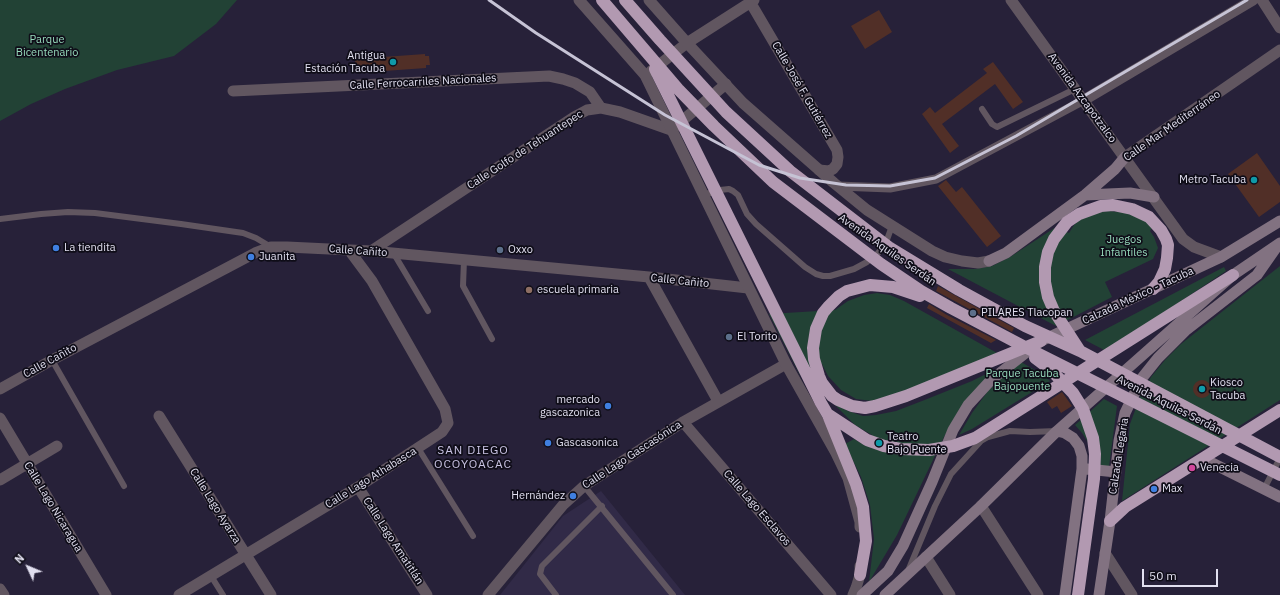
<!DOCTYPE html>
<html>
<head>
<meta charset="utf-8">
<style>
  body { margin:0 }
  #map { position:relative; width:1280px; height:595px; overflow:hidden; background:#272139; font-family:"IBM Plex Sans",sans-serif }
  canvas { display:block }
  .north { position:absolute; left:8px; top:547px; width:40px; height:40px; -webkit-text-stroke:3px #0f0d18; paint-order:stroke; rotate:314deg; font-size:11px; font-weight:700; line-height:16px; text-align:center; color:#e1dfef }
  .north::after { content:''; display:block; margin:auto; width:14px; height:18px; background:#e1dfef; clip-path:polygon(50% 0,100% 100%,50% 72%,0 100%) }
  .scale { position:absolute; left:1142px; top:569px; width:76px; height:18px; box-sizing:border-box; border:2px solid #e1dfef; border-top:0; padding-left:5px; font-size:12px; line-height:14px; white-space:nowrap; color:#e1dfef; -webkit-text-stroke:3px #0f0d18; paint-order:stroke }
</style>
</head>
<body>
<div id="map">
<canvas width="1280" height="595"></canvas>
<div class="north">N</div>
<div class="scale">50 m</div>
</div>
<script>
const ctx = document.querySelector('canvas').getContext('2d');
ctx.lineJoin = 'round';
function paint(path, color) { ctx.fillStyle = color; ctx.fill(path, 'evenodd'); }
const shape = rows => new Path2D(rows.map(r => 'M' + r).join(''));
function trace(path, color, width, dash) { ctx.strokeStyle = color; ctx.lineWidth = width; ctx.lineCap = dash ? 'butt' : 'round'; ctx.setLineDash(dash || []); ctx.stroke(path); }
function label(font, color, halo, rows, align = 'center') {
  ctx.font = font + ' "IBM Plex Sans",sans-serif'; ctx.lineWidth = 3.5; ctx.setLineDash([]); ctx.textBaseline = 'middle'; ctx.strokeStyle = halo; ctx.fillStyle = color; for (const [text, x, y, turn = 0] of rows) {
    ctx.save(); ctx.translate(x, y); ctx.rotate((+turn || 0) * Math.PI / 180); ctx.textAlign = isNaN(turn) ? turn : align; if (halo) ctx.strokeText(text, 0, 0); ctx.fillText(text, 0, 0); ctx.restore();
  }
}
paint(shape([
  [601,491,685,595,500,595,563,516]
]), '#312a47');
paint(shape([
  [0,0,237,0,216,24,174,56,117,70,65,89,31,104,0,121],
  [1109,211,1129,213,1146,221,1153,227,1150,231,1154,237,1158,248,1153,259,1105,282,1112,297,1056,326,948,269,975,269,992,266,1010,257,1056,227,1069,233,1074,225,1084,216,1097,212],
  [1280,266,1280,400,1122,501,1130,424,1140,397,1151,377,1165,360,1181,344],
  [1224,267,1226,271,1106,351,1085,340],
  [877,293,890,295,904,301,997,353,910,390,872,401,856,399,841,390,828,376,822,364,800,375,769,314,835,310,848,301,864,295],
  [1021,362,1042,374,1050,381,972,429,959,435,972,413,988,391,1008,371],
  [996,369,975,391,959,410,944,437,897,535,869,582,874,539,870,505,861,477,845,444,854,439,866,446,872,435,855,425,833,403,848,411,863,416,876,415,896,411,922,401,972,381],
  [1104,399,1117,406,1109,467,1091,464,1089,444,1082,433,1075,425]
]), '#224235');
paint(shape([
  [879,10,892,32,865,49,851,26],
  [425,54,425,56,429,56,430,65,426,65,426,68,356,73,355,59],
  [993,62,1023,102,1013,109,995,84,942,124,959,146,950,153,922,114,930,107,935,113,987,73,983,69],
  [1257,153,1280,186,1280,202,1259,217,1228,174],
  [946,180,956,192,962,187,1001,236,987,247,938,186],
  [938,286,1014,328,1012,332,936,291],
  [929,304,947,315,996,340,991,343,927,308],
  '1193 389a9 9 0 1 1 18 0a9 9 0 1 1-18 0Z',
  [1062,392,1072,406,1061,413,1057,406,1052,409,1047,402]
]), '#512f27');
trace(shape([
  [982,109,992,124,997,127,1075,89],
  [703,195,720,190,729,189,733,191,738,195,747,214,756,224,805,267,816,274,823,276,830,276,854,269,867,262,878,253,885,245,892,226],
  [0,219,41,214,68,212,95,213,181,224,243,233,256,238,271,247],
  [394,254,428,311],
  [464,260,463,286,492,339],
  [52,360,124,486],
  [418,448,473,536],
  [584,486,673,595],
  [1264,489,1280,458],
  [908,571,935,506,951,474,981,441,988,437,1010,431,1030,432,1057,431],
  [211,576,223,595],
  [556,595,540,574,542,566,602,506]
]), '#615660', 6);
trace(shape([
  [838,186,890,188,936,179,1084,100]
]), '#615660', 9);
trace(shape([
  [749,0,837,150,838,157,837,164,833,169,829,171,819,170],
  [1262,0,1280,28],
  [651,71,687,43,754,0],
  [233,91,549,76,563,79,575,83,590,92,601,108],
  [1084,100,1253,0],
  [1125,157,1280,50],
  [371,251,574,117,587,110,601,108,620,112,671,130,726,84],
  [649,277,718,401],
  [0,389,52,360,255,253,271,247,287,247,371,251,649,277,748,288],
  [159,416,271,595],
  [0,418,106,595],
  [683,422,831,595],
  [0,480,57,446],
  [358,487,427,595],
  [981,506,1038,595],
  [1105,553,1132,595],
  [926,557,950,595],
  [0,589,4,595],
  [179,595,358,487,442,432,448,423,445,409,372,281,349,250],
  [488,595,563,505,584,486,683,422,786,364]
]), '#615660', 11);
trace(shape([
  [579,0,645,75,786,364,836,453,848,478,860,522,860,527],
  [649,0,687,43,743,103,834,183,867,210,932,251,945,257,962,261,978,263,989,261],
  [1011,0,1183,239,1194,247,1221,257],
  [853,595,856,588,860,575,860,566]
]), '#615660', 11);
trace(shape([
  [1085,195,1130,193,1154,197],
  [989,261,1006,253,1085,195,1115,169,1125,157],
  [1057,431,1065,433,1073,438,1079,446,1082,456,1082,469,1065,595],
  [1204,459,1280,497],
  [1087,469,1116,472],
  [862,595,888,571,903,546,932,482,953,430,968,405,991,380,1041,341,1221,257,1280,221],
  [885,595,981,506,1057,431,1233,275,1280,243],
  [1099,595,1110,521,1119,441,1125,413,1142,378,1158,358,1185,331,1257,275,1276,248]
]), '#827281', 11);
trace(shape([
  [602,0,678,89,714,126,773,182,881,264,921,291,951,308,1025,347,1280,475],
  [625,0,660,40,726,112,790,171,890,248,959,290,1025,326,1080,351,1280,457],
  [655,69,821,403,828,415,856,484,863,507,866,541,860,575],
  [920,296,893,287,870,285,847,291,839,296,828,307,823,313,816,329,813,348,814,359,819,376,822,383,832,396,838,400,852,406,865,408,875,406,906,396,1041,341],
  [1080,351,1054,311,1048,297,1045,282,1045,267,1048,252,1054,239,1067,222,1079,214,1101,206,1113,205,1132,209,1149,217,1161,230,1166,239,1168,245,1167,258,1165,269,1159,282,1153,289],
  [1035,358,1051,370,1073,393,1083,409,1093,438,1095,454,1094,479,1078,595],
  [829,415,867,440,884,446,901,449,929,450,953,446,975,438,1233,275],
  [1110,521,1125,507,1280,410]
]), '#b299b1', 12);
trace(shape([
  [489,0,536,33,665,115,759,165,800,178,846,185,890,186,935,178,1016,136,1247,0]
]), '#c6c3d5', 3);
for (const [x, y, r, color] of [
  [393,62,4,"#0f9aa8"],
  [1254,180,4,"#0f9aa8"],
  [56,248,4,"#3f7fe0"],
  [500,250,4,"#5c6f8a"],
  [251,257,4,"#3f7fe0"],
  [529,290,4,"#8d6e63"],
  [973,313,4,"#5c6f8a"],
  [729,337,4,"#5c6f8a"],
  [1202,389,4,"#0f9aa8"],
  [608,406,4,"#3f7fe0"],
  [548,443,4,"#3f7fe0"],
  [879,443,4,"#0f9aa8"],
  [1192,468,4,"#d1479c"],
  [1154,489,4,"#3f7fe0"],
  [573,496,4,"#3f7fe0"]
]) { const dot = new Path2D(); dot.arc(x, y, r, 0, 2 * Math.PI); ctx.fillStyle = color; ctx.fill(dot); trace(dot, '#0f0d18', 1.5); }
label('11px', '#97dbbc', '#0f0d18', [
  ["Parque",47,40],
  ["Bicentenario",47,53],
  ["Juegos",1124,240],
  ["Infantiles",1124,253],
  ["Parque Tacuba",1022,374],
  ["Bajopuente",1022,387]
]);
label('11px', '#e1dfef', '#0f0d18', [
  ["Antigua",385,56,"right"],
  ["Estación Tacuba",385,69,"right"],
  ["Metro Tacuba",1246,180,"right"],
  ["La tiendita",64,248],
  ["Oxxo",508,250],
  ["Juanita",259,257],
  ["escuela primaria",537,290],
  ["PILARES Tlacopan",981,313],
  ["El Torito",737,337],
  ["Kiosco",1210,383],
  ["Tacuba",1210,396],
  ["mercado",600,400,"right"],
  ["gascazonica",600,413,"right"],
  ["Teatro",887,437],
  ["Bajo Puente",887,450],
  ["Gascasonica",556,443],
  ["Venecia",1200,468],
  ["Max",1162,489],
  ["Hernández",565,496,"right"]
], 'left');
label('11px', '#e1dfef', '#0f0d18', [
  ["Calle Ferrocarriles Nacionales",423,82,-3],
  ["Calle José F. Gutiérrez",802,90,60],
  ["Avenida Azcapotzalco",1082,98,54],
  ["Calle Mar Mediterráneo",1172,126,-35],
  ["Calle Golfo de Tehuantepec",525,150,-33],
  ["Avenida Aquiles Serdán",887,250,35],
  ["Calle Cañito",358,251,4],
  ["Calle Cañito",680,281,6],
  ["Calzada México - Tacuba",1138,296,-25],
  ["Calle Cañito",50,361,-29],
  ["Avenida Aquiles Serdán",1169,405,27],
  ["Calle Lago Gascasónica",632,455,-33],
  ["Calzada Legaria",1119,456,-81],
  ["Calle Lago Athabasca",371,478,-32],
  ["Calle Lago Ayarza",215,506,58],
  ["Calle Lago Nicaragua",53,507,59],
  ["Calle Lago Esclavos",757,508,49],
  ["Calle Lago Amatitlán",393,541,57]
]);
ctx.letterSpacing = '1px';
label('12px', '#c9c3e3', '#0f0d18', [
  ["SAN DIEGO",473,451],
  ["OCOYOACAC",473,465]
]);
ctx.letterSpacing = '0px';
</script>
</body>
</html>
